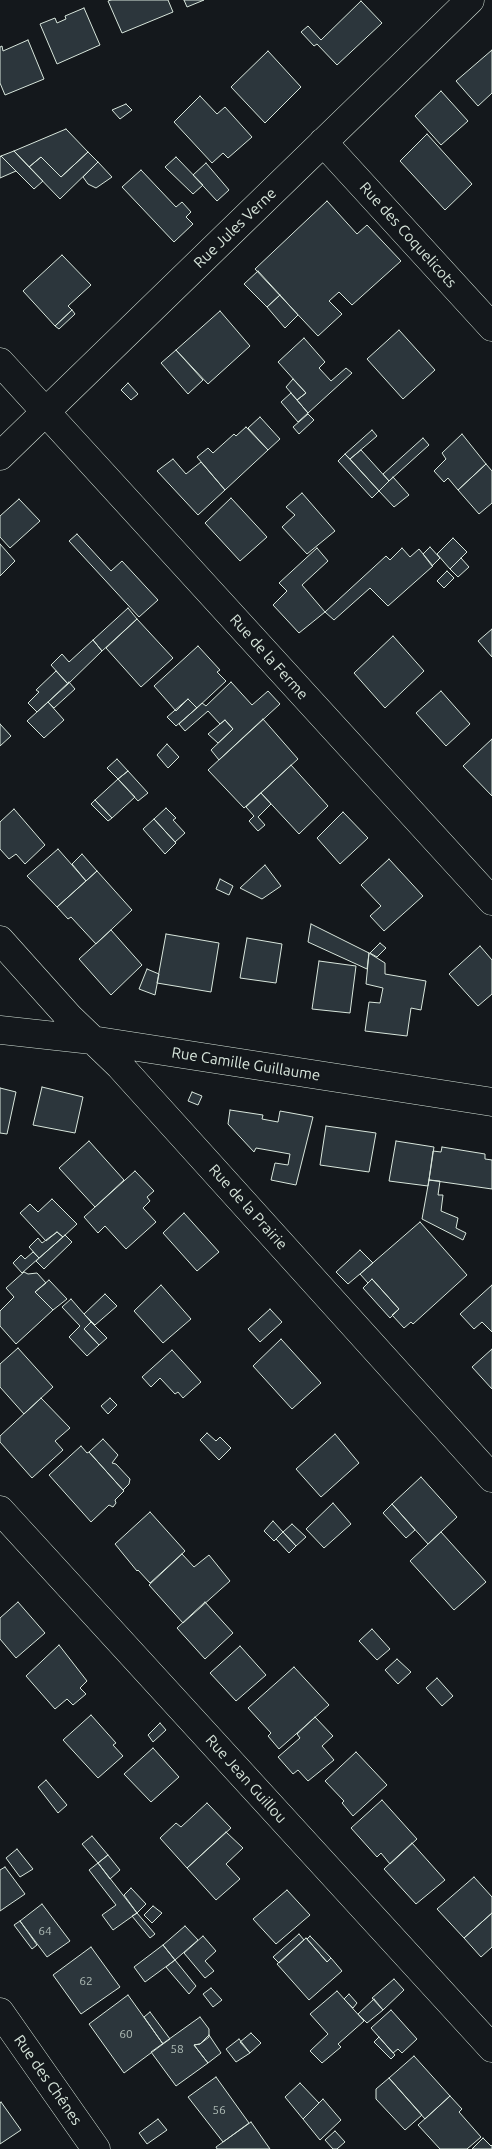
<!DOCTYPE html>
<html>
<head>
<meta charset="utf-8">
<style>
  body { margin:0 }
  canvas { display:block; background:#14181c }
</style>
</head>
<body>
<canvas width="492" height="2149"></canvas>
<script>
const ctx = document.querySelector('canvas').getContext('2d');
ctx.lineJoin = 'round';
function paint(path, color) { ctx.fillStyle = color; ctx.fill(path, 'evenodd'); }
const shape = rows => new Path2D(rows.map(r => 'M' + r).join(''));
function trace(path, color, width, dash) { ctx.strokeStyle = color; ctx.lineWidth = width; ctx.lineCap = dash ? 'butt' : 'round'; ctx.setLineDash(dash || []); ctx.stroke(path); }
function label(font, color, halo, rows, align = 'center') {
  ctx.font = font + ' Ubuntu,sans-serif'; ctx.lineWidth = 4; ctx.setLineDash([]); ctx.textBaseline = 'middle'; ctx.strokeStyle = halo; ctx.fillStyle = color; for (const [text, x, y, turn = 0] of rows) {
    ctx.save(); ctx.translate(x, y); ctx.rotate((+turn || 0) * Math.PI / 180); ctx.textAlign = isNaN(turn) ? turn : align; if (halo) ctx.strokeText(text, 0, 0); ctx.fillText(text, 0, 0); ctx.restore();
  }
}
const building = shape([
  [111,0,168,0,173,12,122,33,108,1,111,0],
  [184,0,204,0,187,7,184,0],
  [361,1,382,23,337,65,317,44,314,46,301,32,308,26,321,40,361,1],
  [84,8,100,45,57,64,40,24,55,18,57,23,66,19,65,16,84,8],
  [28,40,44,79,5,95,0,83,0,47,2,46,3,51,28,40],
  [492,50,492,93,478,106,456,81,492,50],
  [268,51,301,87,265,123,231,87,268,51],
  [441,91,468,121,441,145,415,116,441,91],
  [200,96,217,114,225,107,252,137,228,158,223,153,212,163,174,122,200,96],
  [126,104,132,110,120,119,112,110,126,104],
  [66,129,88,152,61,177,41,157,29,167,14,151,66,129],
  [427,134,472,184,445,210,400,161,427,134],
  [14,151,43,181,34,189,1,156,14,151],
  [88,152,98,162,60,199,29,167,41,157,61,177,88,152],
  [1,156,16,171,0,178,0,157,1,156],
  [176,157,203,185,193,194,165,167,176,157],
  [98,162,112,177,96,188,88,184,83,177,98,162],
  [206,163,229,190,217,201,193,175,206,163],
  [141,170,176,207,182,202,191,212,186,217,193,224,174,242,122,187,141,170],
  [327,201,357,234,367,225,401,261,352,305,339,292,329,301,342,314,318,336,255,269,327,201],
  [62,255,91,285,68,306,72,310,55,326,23,291,62,255],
  [258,271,280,295,267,307,244,284,258,271],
  [280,295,298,315,285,328,267,307,280,295],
  [72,310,75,314,59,329,55,326,72,310],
  [220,311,250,346,208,384,176,350,220,311],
  [399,330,435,370,403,399,367,359,399,330],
  [304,338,325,362,319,368,331,381,346,368,352,373,308,413,297,400,306,393,278,362,304,338],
  [176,350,203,380,188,394,161,363,176,350],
  [293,379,306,393,297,400,286,387,293,379],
  [128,383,138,394,131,400,121,390,128,383],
  [291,393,308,413,298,422,281,402,291,393],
  [308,414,314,420,299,434,293,427,308,414],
  [260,417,280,439,268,450,248,428,260,417],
  [246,427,268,450,225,490,197,457,208,448,213,453,234,434,236,436,246,427],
  [372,430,377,436,350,459,345,454,372,430],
  [462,434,486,464,458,490,448,478,444,482,434,471,446,459,442,453,462,434],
  [423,438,429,445,389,481,383,474,423,438],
  [361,450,389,481,379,491,350,459,361,450],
  [345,454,379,491,372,498,338,461,345,454],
  [173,459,186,474,201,462,225,490,198,515,157,471,173,459],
  [486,464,492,471,492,503,479,514,458,490,486,464],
  [393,477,409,495,394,507,379,491,393,477],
  [302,493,335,531,307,554,282,527,295,515,286,507,302,493],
  [231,498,267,537,240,561,205,523,231,498],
  [19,499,40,521,10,548,0,537,0,516,19,499],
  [77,534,111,571,122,561,158,600,139,617,69,541,77,534],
  [453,538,467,552,450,569,437,554,453,538],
  [0,544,15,561,0,576,0,544],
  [430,547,440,558,432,566,423,554,430,547],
  [317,548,328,561,302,585,325,612,299,633,273,605,287,591,279,583,317,548],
  [402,548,410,557,419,549,433,566,388,606,370,588,334,620,325,612,386,556,390,560,402,548],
  [461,558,469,567,458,577,450,569,461,558],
  [447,571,454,578,444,588,437,581,447,571],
  [128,608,137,619,102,651,93,640,128,608],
  [137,619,173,658,141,687,106,648,137,619],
  [492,629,492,657,478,641,492,629],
  [393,636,424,671,385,708,354,673,393,636],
  [93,640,102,651,68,684,51,665,62,654,69,662,93,640],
  [198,646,220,670,217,672,226,681,197,708,188,699,176,711,154,686,198,646],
  [56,671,68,684,37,712,28,703,39,692,36,690,56,671],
  [69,682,75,689,54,708,48,702,69,682],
  [231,682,252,705,268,691,280,704,219,760,211,750,233,729,225,720,220,724,208,711,185,731,179,724,202,703,206,706,231,682],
  [441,691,470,724,446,746,416,713,441,691],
  [188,699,197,708,176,726,167,717,188,699],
  [48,702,64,720,44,738,27,721,48,702],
  [263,719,298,759,244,808,208,770,263,719],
  [225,720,233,729,218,743,208,734,225,720],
  [0,724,11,736,0,746,0,724],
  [492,739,492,796,463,766,492,739],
  [167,744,179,757,168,768,157,755,167,744],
  [117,759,128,771,118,779,107,768,117,759],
  [291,765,328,806,299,834,261,793,291,765],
  [128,771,148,793,138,801,118,779,128,771],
  [118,779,135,797,112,818,95,800,118,779],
  [261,793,271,804,258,817,265,825,258,831,249,821,254,816,246,807,261,793],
  [95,800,112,818,108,821,91,804,95,800],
  [166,808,176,818,173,820,185,833,175,842,154,819,166,808],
  [14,809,45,845,25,864,16,854,9,859,0,849,0,822,14,809],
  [343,812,368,838,340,864,317,838,343,812],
  [154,819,176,843,165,854,143,829,154,819],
  [58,849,86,881,57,907,27,876,58,849],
  [82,854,97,871,86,881,72,864,82,854],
  [389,859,423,896,384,931,370,916,381,906,361,885,389,859],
  [265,865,281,886,262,899,240,888,265,865],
  [97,871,132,910,96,944,71,917,68,919,57,907,97,871],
  [220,879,233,886,229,895,216,889,220,879],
  [311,924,369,953,367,969,308,942,311,924],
  [111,930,142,965,111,995,79,959,111,930],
  [166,934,219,943,211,992,157,983,166,934],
  [247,938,282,944,276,983,240,978,247,938],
  [380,943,386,948,377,957,370,953,380,943],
  [480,946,492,960,492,994,478,1006,449,974,480,946],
  [369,953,385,963,385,974,426,981,421,1010,411,1008,407,1036,365,1031,369,1002,380,1003,383,988,366,984,369,953],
  [319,961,356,966,350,1013,312,1009,319,961],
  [147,969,159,974,155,995,139,989,147,969],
  [42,1087,83,1097,75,1133,33,1125,42,1087],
  [0,1088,16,1092,7,1134,0,1133,0,1088],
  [192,1092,202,1096,198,1105,188,1101,192,1092],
  [230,1110,263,1115,262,1119,278,1122,280,1111,313,1117,296,1185,271,1180,275,1163,288,1165,290,1154,256,1148,254,1152,228,1124,230,1110],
  [326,1126,376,1133,369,1172,320,1165,326,1126],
  [89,1141,124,1180,95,1207,59,1168,89,1141],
  [396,1141,434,1147,428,1186,389,1181,396,1141],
  [442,1147,485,1154,485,1159,492,1160,492,1189,429,1180,433,1151,441,1152,442,1147],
  [135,1171,154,1191,147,1197,150,1201,143,1208,156,1222,126,1249,105,1226,98,1233,84,1217,135,1171],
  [429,1180,440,1181,438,1195,443,1195,441,1211,458,1218,456,1228,466,1233,463,1240,422,1219,429,1180],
  [52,1199,77,1224,63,1237,57,1232,46,1241,20,1213,30,1204,38,1212,52,1199],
  [184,1213,219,1252,197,1271,163,1233,184,1213],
  [420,1222,467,1275,413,1324,411,1322,404,1328,392,1315,399,1309,372,1279,368,1283,360,1274,420,1222],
  [57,1232,63,1237,39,1258,29,1247,38,1238,42,1243,57,1232],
  [65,1235,72,1242,44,1269,36,1261,65,1235],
  [360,1250,373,1263,348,1284,336,1272,360,1250],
  [33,1252,39,1258,22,1273,13,1263,21,1255,25,1259,33,1252],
  [24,1272,28,1274,37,1273,46,1283,35,1292,53,1310,16,1344,0,1326,0,1311,14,1297,6,1288,24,1272],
  [372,1279,399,1309,390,1318,363,1288,372,1279],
  [49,1280,67,1299,53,1310,35,1292,49,1280],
  [161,1285,191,1319,163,1343,134,1311,161,1285],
  [492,1285,492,1332,482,1322,474,1329,460,1314,492,1285],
  [105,1294,117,1306,95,1325,84,1314,105,1294],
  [71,1299,91,1322,84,1329,99,1345,87,1356,69,1337,80,1326,62,1307,71,1299],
  [270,1309,282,1322,260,1342,248,1329,270,1309],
  [91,1322,107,1338,99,1345,84,1329,91,1322],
  [281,1339,321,1383,292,1409,253,1366,281,1339],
  [18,1348,53,1387,24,1414,0,1387,0,1364,18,1348],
  [492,1349,492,1389,472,1367,492,1349],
  [172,1350,201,1382,183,1398,178,1392,175,1394,160,1378,151,1387,142,1377,172,1350],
  [41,1398,70,1428,55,1441,63,1450,32,1478,0,1442,0,1436,41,1398],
  [110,1398,117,1405,108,1414,101,1406,110,1398],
  [207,1433,216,1441,220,1437,231,1448,219,1460,200,1440,207,1433],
  [335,1434,359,1463,321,1497,296,1469,335,1434],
  [103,1439,118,1455,112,1463,116,1464,130,1479,129,1484,123,1490,89,1452,103,1439],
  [81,1446,87,1453,89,1452,124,1491,115,1500,116,1503,113,1507,109,1505,91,1522,49,1475,81,1446],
  [421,1477,457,1517,428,1544,392,1504,421,1477],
  [333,1503,351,1524,324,1548,306,1529,333,1503],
  [392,1504,415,1530,406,1538,383,1513,392,1504],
  [150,1512,185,1551,150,1583,138,1570,137,1571,115,1544,150,1512],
  [273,1521,283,1532,274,1541,264,1531,273,1521],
  [292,1524,306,1537,296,1546,283,1532,292,1524],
  [283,1532,296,1546,289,1553,276,1539,283,1532],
  [441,1532,486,1582,454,1610,410,1561,441,1532],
  [182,1554,194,1567,209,1555,230,1581,183,1623,149,1585,182,1554],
  [18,1602,45,1633,16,1658,0,1639,0,1618,18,1602],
  [205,1602,233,1633,205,1659,177,1628,205,1602],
  [372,1629,390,1649,377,1660,359,1641,372,1629],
  [59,1645,87,1681,80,1688,86,1694,73,1705,67,1699,55,1709,26,1676,59,1645],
  [240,1646,266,1675,236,1701,210,1673,240,1646],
  [397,1659,411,1672,398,1684,385,1670,397,1659],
  [294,1667,329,1705,279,1749,268,1736,271,1733,248,1708,294,1667],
  [437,1678,453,1696,442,1706,426,1688,437,1678],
  [91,1715,116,1743,113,1745,123,1756,98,1778,63,1740,91,1715],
  [315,1717,333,1736,322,1746,334,1760,308,1781,298,1770,293,1774,278,1757,300,1738,297,1734,315,1717],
  [160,1723,166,1730,153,1742,148,1735,160,1723],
  [153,1748,179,1777,151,1802,124,1774,153,1748],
  [356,1752,387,1785,353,1816,342,1803,344,1801,325,1781,356,1752],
  [46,1780,67,1805,58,1813,38,1787,46,1780],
  [382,1800,417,1839,390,1864,381,1853,377,1857,351,1828,382,1800],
  [207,1803,231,1828,187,1868,160,1838,176,1823,181,1827,207,1803],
  [226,1832,243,1848,226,1864,240,1879,216,1900,187,1868,226,1832],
  [92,1836,108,1855,98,1863,82,1844,92,1836],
  [412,1843,445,1880,416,1904,384,1869,412,1843],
  [17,1849,33,1869,20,1877,6,1858,17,1849],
  [108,1855,120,1870,110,1879,98,1863,108,1855],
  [98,1863,137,1913,113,1930,102,1915,116,1905,89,1870,98,1863],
  [5,1867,25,1894,0,1911,0,1870,5,1867],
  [474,1877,492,1897,492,1913,464,1938,437,1909,474,1877],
  [131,1888,146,1904,137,1913,124,1895,131,1888],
  [287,1890,310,1915,276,1944,253,1919,287,1890],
  [42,1904,70,1941,47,1957,20,1921,42,1904],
  [153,1906,162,1913,152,1923,144,1915,153,1906],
  [137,1913,155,1934,150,1938,132,1916,137,1913],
  [492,1913,492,1947,481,1957,464,1938,492,1913],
  [20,1921,37,1945,32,1949,14,1925,20,1921],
  [185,1926,198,1940,175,1960,163,1945,185,1926],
  [299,1934,304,1940,279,1963,273,1957,299,1934],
  [203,1936,216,1951,205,1961,214,1971,205,1978,184,1953,203,1936],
  [310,1936,331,1958,327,1962,307,1939,310,1936],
  [306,1938,327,1962,331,1958,342,1971,309,2000,277,1964,306,1938],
  [163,1945,175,1960,145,1982,134,1967,163,1945],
  [91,1947,120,1987,81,2014,53,1975,91,1947],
  [175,1960,196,1986,189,1994,166,1967,175,1960],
  [394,1979,404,1990,383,2010,372,1998,394,1979],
  [211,1988,222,2000,213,2007,203,1994,211,1988],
  [337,1991,364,2021,338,2044,341,2047,322,2063,310,2051,328,2034,310,2014,337,1991],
  [349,1994,357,2003,353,2008,344,1999,349,1994],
  [128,1995,163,2044,124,2073,89,2024,128,1995],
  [374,1999,383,2010,367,2023,358,2014,374,1999],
  [391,2010,417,2039,402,2053,398,2049,393,2053,371,2028,391,2010],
  [150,2012,170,2039,163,2044,144,2017,150,2012],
  [200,2017,209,2029,209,2037,200,2044,194,2045,208,2063,176,2086,151,2052,200,2017],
  [251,2033,261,2043,250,2053,240,2042,251,2033],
  [209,2035,221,2053,208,2063,194,2045,200,2044,209,2035],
  [379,2037,395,2055,391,2059,374,2042,379,2037],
  [239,2039,250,2053,236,2062,226,2049,239,2039],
  [414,2056,450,2096,425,2119,389,2078,414,2056],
  [216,2077,249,2123,223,2142,188,2097,216,2077],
  [389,2078,422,2115,405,2130,376,2099,376,2089,389,2078],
  [300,2083,319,2103,303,2119,285,2097,300,2083],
  [450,2096,462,2109,459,2112,481,2137,467,2149,440,2149,418,2125,450,2096],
  [323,2099,341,2120,320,2140,303,2119,323,2099],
  [1,2102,21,2130,0,2144,0,2103,1,2102],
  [158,2119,167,2130,147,2144,139,2133,158,2119],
  [251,2122,270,2149,217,2149,216,2147,251,2122],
  [335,2131,345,2142,337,2149,333,2149,325,2140,335,2131],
  [483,2138,491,2146,492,2145,492,2149,472,2149,483,2138]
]);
paint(building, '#2c363c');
trace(building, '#d8e6dc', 1);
const minor = shape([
  [323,142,492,327],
  [0,362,492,901],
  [0,456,470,0],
  [0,940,69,1017,120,1066,492,1478],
  [0,1030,92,1040,492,1102],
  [0,1510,492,2048],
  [0,2012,96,2149]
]);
trace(minor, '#d8e6dc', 29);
trace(minor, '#14181c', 28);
label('12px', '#adbab4', null, [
  ["64",45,1931],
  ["62",86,1981],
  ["60",126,2034],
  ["58",177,2049],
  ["56",219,2110]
]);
label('15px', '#d8e6dc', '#14181c', [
  ["Rue Jules Verne",235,228,-44],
  ["Rue des Coquelicots",408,235,48],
  ["Rue de la Ferme",269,657,48],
  ["Rue Camille Guillaume",246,1064,9],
  ["Rue de la Prairie",248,1207,48],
  ["Rue Jean Guillou",246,1779,48],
  ["Rue des Chênes",48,2080,55]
]);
</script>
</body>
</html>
